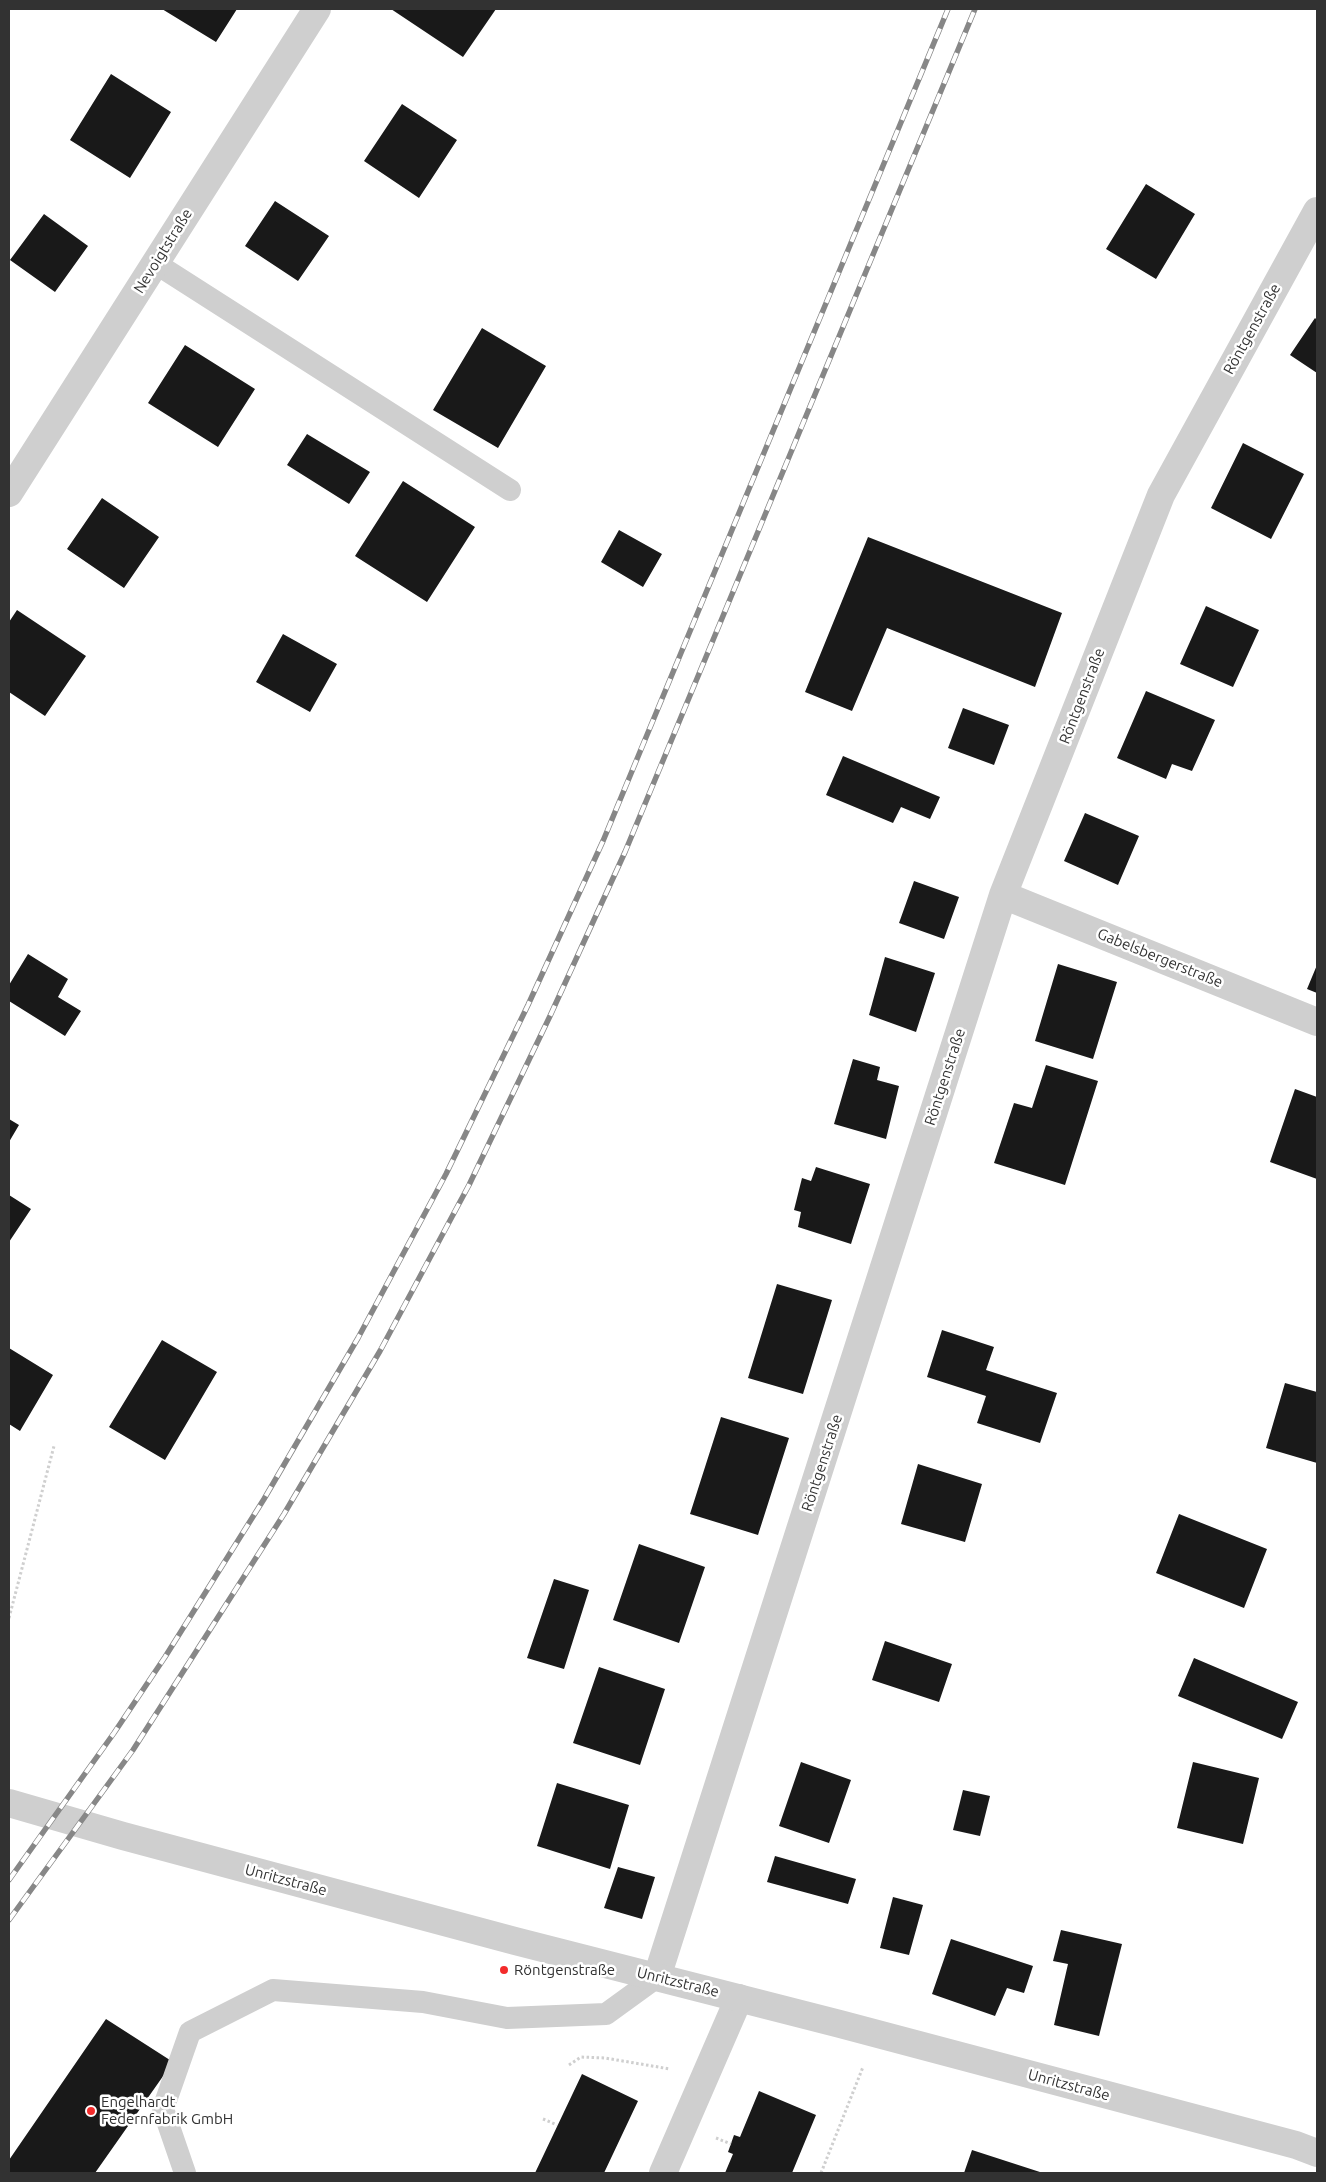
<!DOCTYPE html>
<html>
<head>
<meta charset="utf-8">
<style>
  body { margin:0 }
  #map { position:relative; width:1326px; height:2182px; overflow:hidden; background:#fff; font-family:Ubuntu,sans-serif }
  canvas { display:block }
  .frame { position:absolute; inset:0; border:10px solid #323232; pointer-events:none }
</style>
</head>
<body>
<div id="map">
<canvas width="1326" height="2182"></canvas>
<div class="frame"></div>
</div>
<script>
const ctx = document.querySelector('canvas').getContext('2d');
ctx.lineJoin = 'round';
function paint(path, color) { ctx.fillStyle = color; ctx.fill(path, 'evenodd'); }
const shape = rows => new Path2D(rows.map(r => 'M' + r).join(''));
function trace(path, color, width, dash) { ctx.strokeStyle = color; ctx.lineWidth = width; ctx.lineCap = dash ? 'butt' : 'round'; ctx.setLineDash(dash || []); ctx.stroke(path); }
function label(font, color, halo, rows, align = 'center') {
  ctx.font = font + ' Ubuntu,sans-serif'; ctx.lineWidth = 5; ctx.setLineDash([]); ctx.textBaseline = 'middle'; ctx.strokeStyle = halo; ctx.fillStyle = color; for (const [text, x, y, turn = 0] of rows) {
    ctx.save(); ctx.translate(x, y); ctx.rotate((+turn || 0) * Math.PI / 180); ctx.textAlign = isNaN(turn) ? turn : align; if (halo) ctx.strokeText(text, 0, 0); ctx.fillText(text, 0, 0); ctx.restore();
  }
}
paint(shape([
  [162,9,237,9,216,42],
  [391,9,496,9,463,57],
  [111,74,171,112,130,178,70,140],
  [402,104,457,140,419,198,364,161],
  [1146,184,1195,214,1156,279,1106,249],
  [275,201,329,236,298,281,245,246],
  [44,214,88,246,55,292,10,260],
  [1315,318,1317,320,1317,373,1290,355],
  [482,328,546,366,498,448,433,410],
  [185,345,255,389,218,447,148,403],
  [307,434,370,472,349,504,287,465],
  [1243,443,1304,474,1271,539,1211,508],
  [403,481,475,527,427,602,355,556],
  [102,498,159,537,124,588,67,549],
  [619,530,662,554,643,587,601,562],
  [868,537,1062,613,1035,687,887,628,852,711,805,692],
  [1206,606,1259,630,1233,687,1180,664],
  [17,610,86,656,45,716,9,692,9,622],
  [283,634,337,664,310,712,256,682],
  [1146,691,1215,720,1192,771,1172,764,1166,779,1117,758],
  [963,708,1009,725,994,765,948,748],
  [843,756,940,797,930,819,901,807,893,823,826,795],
  [1085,813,1139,836,1118,885,1064,861],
  [914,881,959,897,944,939,899,923],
  [28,954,68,979,58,997,81,1011,65,1036,9,1001,9,985],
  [885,957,935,973,916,1032,869,1015],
  [1058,964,1117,982,1093,1059,1035,1041],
  [1317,965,1317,993,1307,989],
  [853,1059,880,1067,877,1080,899,1086,886,1139,834,1124],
  [1046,1065,1098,1081,1065,1185,994,1163,1014,1103,1032,1108],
  [1295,1089,1317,1097,1317,1179,1270,1162],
  [9,1119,19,1125,9,1142],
  [816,1167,870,1184,851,1244,798,1227,801,1212,794,1210,802,1178,811,1181],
  [9,1195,31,1209,9,1242],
  [777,1284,832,1300,803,1394,748,1378],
  [942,1330,994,1347,986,1370,1057,1393,1040,1443,977,1423,986,1396,927,1377],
  [162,1340,217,1372,165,1460,109,1427],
  [9,1348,53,1375,20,1431,9,1424],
  [1285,1383,1317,1392,1317,1463,1266,1448],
  [721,1417,789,1438,758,1535,690,1514],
  [918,1464,982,1484,965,1542,901,1524],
  [1179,1514,1267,1549,1244,1608,1156,1573],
  [639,1544,705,1567,679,1643,613,1620],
  [554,1579,589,1590,564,1669,527,1658],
  [885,1641,952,1664,939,1702,872,1680],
  [1194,1658,1298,1702,1282,1739,1178,1696],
  [599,1667,665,1689,640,1765,573,1743],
  [801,1762,851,1780,829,1843,779,1826],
  [1193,1762,1259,1778,1243,1844,1177,1828],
  [557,1783,629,1805,610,1869,537,1846],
  [963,1790,990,1796,980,1836,953,1830],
  [775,1856,856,1879,848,1904,767,1882],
  [618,1867,655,1877,642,1919,604,1908],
  [893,1897,923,1905,909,1955,880,1948],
  [1061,1930,1122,1944,1099,2036,1054,2025,1068,1964,1053,1961],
  [951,1939,1033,1966,1024,1993,1007,1988,995,2016,932,1994],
  [106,2019,173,2062,95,2173,9,2173,9,2160],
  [582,2074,638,2101,604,2173,535,2173],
  [759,2091,816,2115,792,2173,725,2173,733,2154,728,2152,734,2135,740,2137],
  [972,2150,1043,2173,964,2173]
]), '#191919');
trace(shape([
  [9,1618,54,1446],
  [569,2065,581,2057,605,2058,670,2069],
  [543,2119,557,2125],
  [716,2138,731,2144],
  [821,2173,863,2067]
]), '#cfcfcf', 3, [2.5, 2.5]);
trace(shape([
  [155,263,510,490],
  [185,2173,163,2109,190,2032,273,1990,423,2002,507,2018,606,2014,657,1977]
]), '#cfcfcf', 22);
trace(shape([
  [9,493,317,9],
  [1003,895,1317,1022],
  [657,1977,1003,895,1161,495,1317,211],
  [663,2173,739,1998]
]), '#cfcfcf', 28);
trace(shape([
  [9,1803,123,1836,515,1941,840,2024,1296,2145,1317,2153]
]), '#cfcfcf', 28);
const rail = shape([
  [9,1880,114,1733,165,1657,264,1499,358,1338,446,1174,528,1005,603,841,948,9],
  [9,1920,133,1750,284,1514,380,1351,469,1185,550,1016,625,852,975,9]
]);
trace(rail, '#878787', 5.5);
trace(rail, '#fff', 4, [11]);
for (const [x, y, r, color] of [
  [504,1970,5,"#f32b2b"],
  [91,2111,5,"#f32b2b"]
]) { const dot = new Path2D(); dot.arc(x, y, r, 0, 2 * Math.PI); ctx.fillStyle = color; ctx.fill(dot); trace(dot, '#fff', 2); }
label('15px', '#323232', '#fff', [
  ["Nevoigtstraße",163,251,-58],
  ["Röntgenstraße",1252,329,-61],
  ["Röntgenstraße",1082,696,-69],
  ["Gabelsbergerstraße",1160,958,22],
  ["Röntgenstraße",945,1077,-72],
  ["Röntgenstraße",822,1463,-72],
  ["Unritzstraße",286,1880,15],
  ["Unritzstraße",678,1982,14],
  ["Unritzstraße",1069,2085,15]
]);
label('15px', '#323232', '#fff', [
  ["Röntgenstraße",514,1970],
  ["Engelhardt",101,2102],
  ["Federnfabrik GmbH",101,2119]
], 'left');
</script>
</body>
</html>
